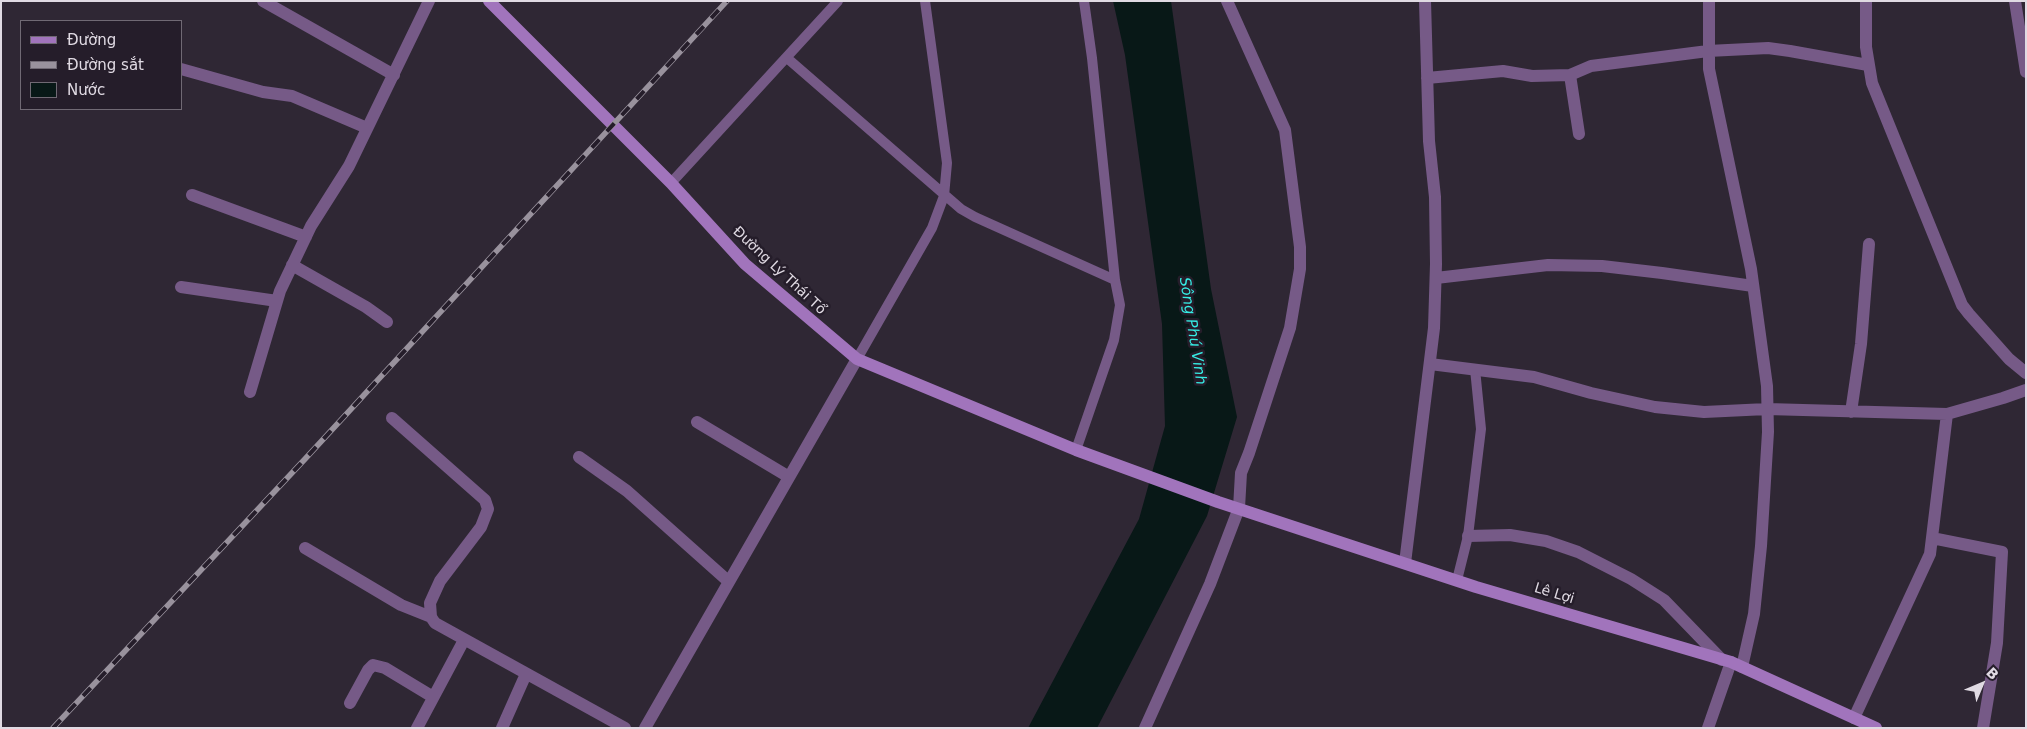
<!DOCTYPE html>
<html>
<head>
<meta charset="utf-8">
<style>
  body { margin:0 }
  #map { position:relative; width:2027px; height:729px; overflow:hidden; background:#2f2734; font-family:"DejaVu Sans",sans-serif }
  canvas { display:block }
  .frame { position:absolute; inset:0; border:2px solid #e0dae3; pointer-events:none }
  .legend { position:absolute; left:20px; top:20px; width:162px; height:90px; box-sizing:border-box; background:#251d2a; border:1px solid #706974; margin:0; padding:6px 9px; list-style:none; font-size:15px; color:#e0dae3 }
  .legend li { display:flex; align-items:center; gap:10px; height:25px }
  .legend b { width:25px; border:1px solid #706974 }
  .north { position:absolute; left:1957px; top:659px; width:50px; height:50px; -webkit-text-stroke:4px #251d2a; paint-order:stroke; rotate:45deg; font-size:14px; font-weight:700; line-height:20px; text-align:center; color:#e0dae3 }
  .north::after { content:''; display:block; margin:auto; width:18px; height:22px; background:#e0dae3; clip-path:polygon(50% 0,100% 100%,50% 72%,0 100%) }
</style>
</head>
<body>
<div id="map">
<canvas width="2027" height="729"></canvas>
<div class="frame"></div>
<ul class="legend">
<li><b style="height:6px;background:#a174bc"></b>Đường</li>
<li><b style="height:6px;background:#99929d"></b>Đường sắt</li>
<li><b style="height:14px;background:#081817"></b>Nước</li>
</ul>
<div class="north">B</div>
</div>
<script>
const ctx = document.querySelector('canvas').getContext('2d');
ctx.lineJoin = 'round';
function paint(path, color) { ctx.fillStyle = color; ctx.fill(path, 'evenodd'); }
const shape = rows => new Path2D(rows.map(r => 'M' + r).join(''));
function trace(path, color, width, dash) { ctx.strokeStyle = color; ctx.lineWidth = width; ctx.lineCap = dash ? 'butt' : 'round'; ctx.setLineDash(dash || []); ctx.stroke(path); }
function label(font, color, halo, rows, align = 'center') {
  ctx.font = font + ' "DejaVu Sans",sans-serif'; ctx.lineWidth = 5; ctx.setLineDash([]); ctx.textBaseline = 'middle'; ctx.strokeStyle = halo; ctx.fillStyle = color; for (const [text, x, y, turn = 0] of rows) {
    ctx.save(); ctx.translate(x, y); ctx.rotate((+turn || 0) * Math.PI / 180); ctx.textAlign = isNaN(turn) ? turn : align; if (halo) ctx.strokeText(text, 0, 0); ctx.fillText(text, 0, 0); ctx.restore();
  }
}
paint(shape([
  [1113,1,1171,1,1211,289,1237,417,1207,516,1097,728,1028,728,1139,519,1165,426,1162,324,1125,55]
]), '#081817');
trace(shape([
  [787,58,961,209,975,217,1115,280],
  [671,183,838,1],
  [857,359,932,228,944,196,947,163,925,1],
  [1076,450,1114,340,1120,305,1115,280,1092,58,1084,1],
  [1457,580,1468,536,1481,429,1475,369]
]), '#765a87', 10);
trace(shape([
  [263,1,394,75],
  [1709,1,1709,69,1751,269,1767,386,1768,432,1761,546,1754,614,1742,667],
  [1866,1,1866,47,1872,83,1962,305,1969,314,2009,359,2026,373],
  [2015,1,2026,72],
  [181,69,263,92,292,96,367,128],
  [1570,75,1579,134],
  [1427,78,1503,71,1532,76,1570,75,1591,66,1708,51,1768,48,1790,51,1868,65],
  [192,195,306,237],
  [292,265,366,307,387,322],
  [1436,278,1548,265,1602,266,1662,273,1753,286],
  [181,287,277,301],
  [1430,364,1534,377,1591,393,1655,407,1704,412,1767,409,1947,414,2003,398,2026,390],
  [250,392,280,291,311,226,349,166,429,1],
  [1851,412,1861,344,1869,244],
  [392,418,485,500,488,509,481,527,440,581,430,603,431,617,435,623,625,728],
  [697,422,789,477],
  [579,457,627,491,728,581],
  [1468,536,1510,535,1546,541,1578,552,1631,579,1664,600,1722,660],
  [1932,538,2002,552,1997,643,1983,728],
  [305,548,401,605,431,617],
  [1405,563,1434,328,1436,264,1435,197,1429,141,1425,1],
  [350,703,368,670,373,665,385,668,433,697],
  [1854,718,1930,554,1947,414],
  [417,728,464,640],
  [502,728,526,674],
  [645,728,857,359],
  [1145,728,1210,584,1239,508,1241,473,1249,453,1290,328,1300,269,1300,247,1285,130,1227,1],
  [1708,728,1731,662]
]), '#765a87', 12);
trace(shape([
  [489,1,671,183,745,264,857,359,1076,450,1218,502,1476,587,1731,662,1876,728]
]), '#a174bc', 12);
const rail = shape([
  [53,728,305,459,727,1]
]);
trace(rail, '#99929d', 5.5);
trace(rail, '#251d2a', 4, [11]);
label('14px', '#e0dae3', '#251d2a', [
  ["Đường Lý Thái Tổ",779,271,43],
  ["Lê Lợi",1554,594,17]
]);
label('italic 15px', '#36ece4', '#251d2a', [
  ["Sông Phú Vinh",1192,331,81]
]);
</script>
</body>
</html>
